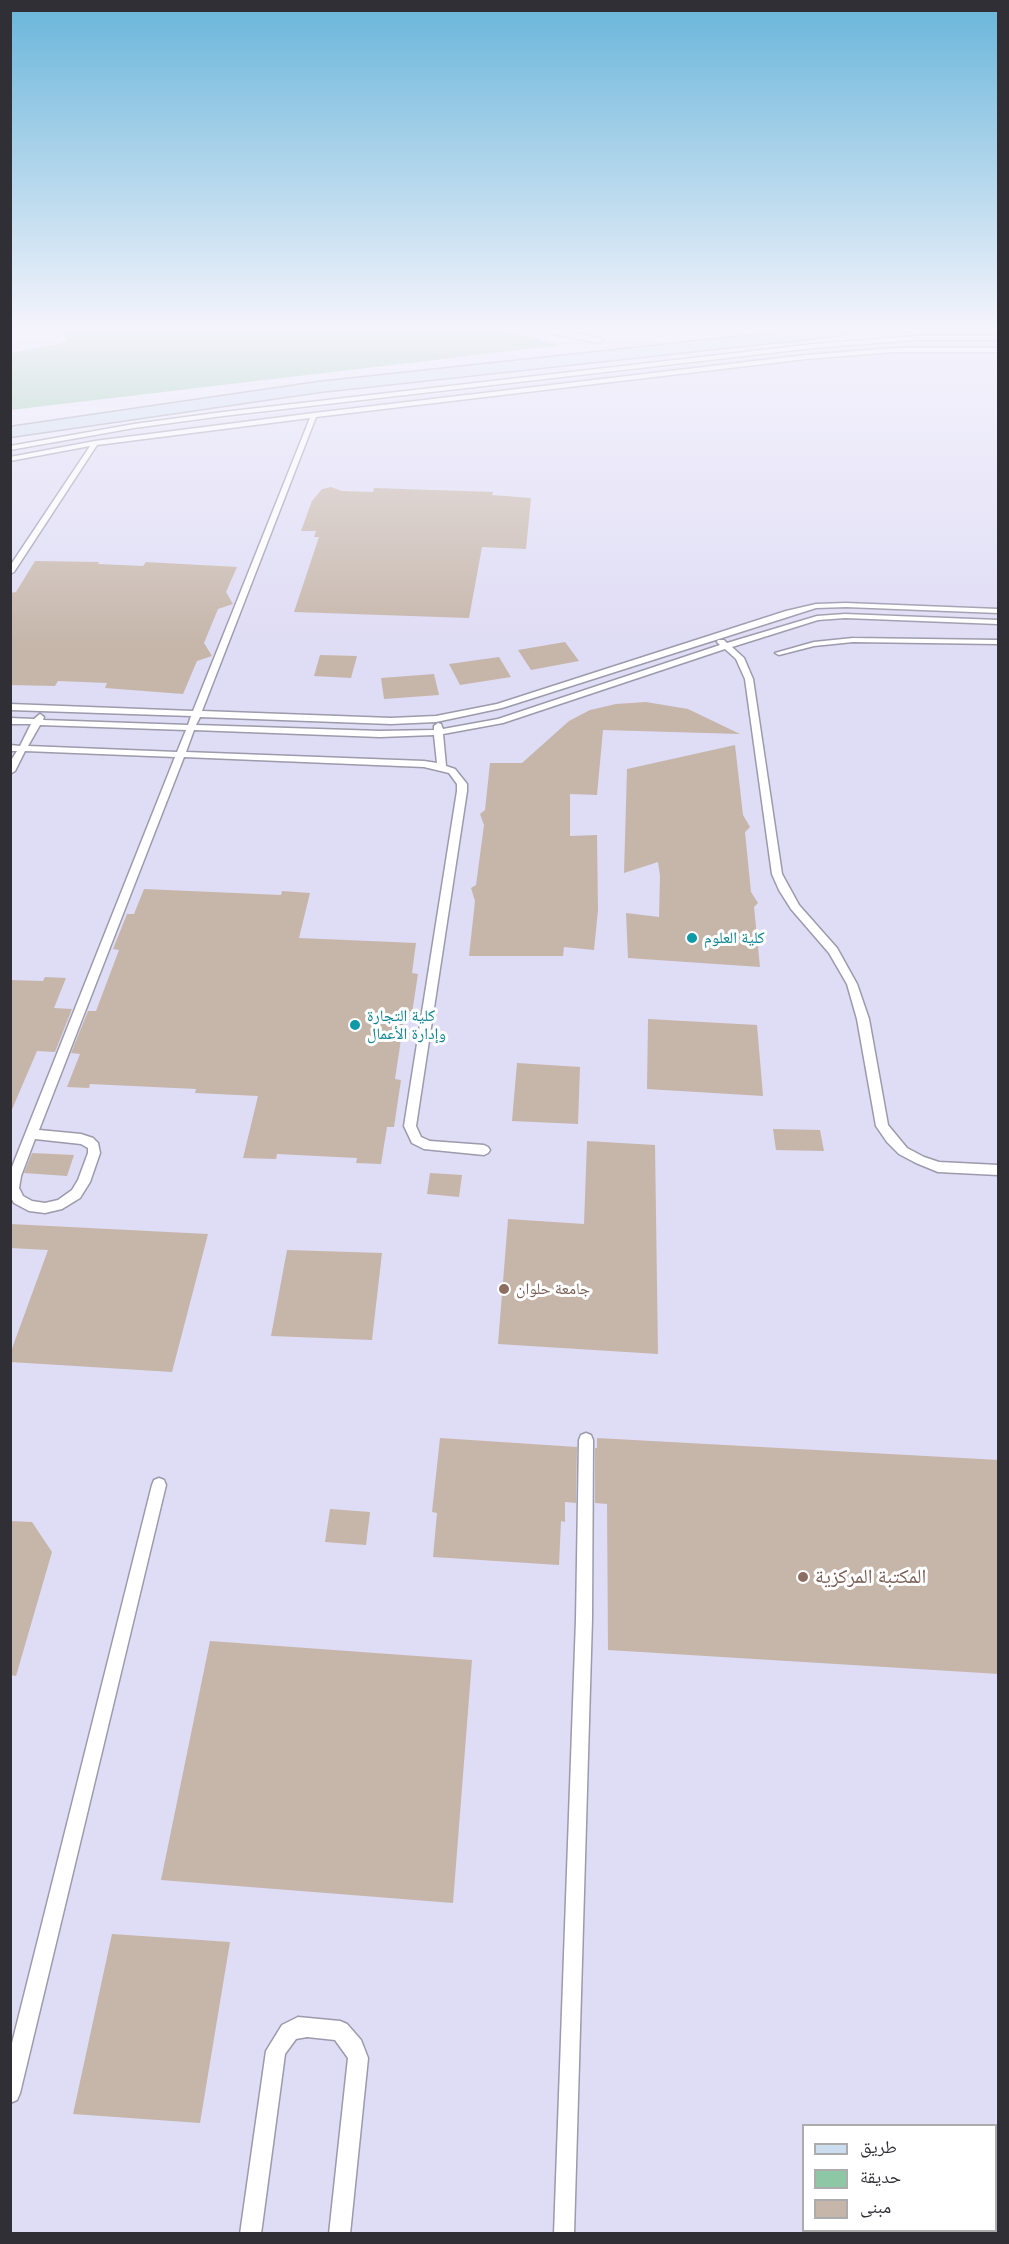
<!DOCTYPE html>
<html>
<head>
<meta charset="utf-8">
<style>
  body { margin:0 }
  #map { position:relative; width:1009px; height:2244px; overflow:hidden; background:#e9e7f9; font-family:Lato,"Noto Naskh Arabic",sans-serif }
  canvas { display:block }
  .frame { position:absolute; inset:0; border:12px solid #302f35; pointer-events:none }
  .legend { position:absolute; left:802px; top:2124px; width:195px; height:108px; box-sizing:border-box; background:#fff; border:2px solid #acacae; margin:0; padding:8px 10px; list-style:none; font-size:18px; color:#302f35 }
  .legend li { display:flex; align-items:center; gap:12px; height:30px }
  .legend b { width:30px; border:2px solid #acacae }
</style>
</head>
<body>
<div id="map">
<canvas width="1009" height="2244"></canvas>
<div class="frame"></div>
<ul class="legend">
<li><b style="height:8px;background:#cbddef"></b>طريق</li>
<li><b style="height:16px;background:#8ec7a4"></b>حديقة</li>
<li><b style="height:16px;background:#c6b6aa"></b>مبنى</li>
</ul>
</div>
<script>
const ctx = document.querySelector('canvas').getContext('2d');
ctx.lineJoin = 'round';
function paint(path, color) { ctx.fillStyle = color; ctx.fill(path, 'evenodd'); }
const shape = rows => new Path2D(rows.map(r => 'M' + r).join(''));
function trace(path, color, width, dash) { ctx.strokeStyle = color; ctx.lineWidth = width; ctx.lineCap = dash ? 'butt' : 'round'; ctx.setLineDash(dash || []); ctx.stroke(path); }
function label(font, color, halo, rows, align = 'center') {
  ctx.font = font + ' Lato,"Noto Naskh Arabic",sans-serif'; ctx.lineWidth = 6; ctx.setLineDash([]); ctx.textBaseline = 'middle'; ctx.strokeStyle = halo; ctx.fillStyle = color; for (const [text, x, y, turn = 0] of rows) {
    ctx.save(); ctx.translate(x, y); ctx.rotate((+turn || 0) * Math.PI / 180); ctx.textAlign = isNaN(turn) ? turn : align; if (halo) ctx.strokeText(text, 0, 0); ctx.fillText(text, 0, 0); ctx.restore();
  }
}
paint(shape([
  [907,344,998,344,998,2233,11,2234,11,452,100,435,212,420,834,349],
  [804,2126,996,2126,996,2230,804,2230]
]), '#dfdcf5');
paint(shape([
  [61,330,502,330,561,345,11,410,11,353,67,342]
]), '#8ec7a4');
paint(shape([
  [331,487,342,491,373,492,374,488,493,492,492,495,531,498,526,549,482,547,469,618,294,612,319,537,314,537,316,531,301,531,312,501,322,489],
  [35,561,99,562,98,564,143,566,146,562,237,567,226,592,233,604,218,609,204,643,212,656,197,661,183,694,105,688,107,683,58,681,55,686,10,685,10,593,16,592],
  [565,642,579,661,531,670,518,650],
  [320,655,357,656,351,678,314,676],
  [499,657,511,677,460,685,449,664],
  [434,674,439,695,384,699,381,678],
  [646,702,688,709,740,734,603,730,597,795,570,794,570,836,597,835,598,910,594,950,564,947,563,956,469,956,475,901,471,888,476,885,484,825,480,814,485,810,490,763,522,763,569,721,590,710,616,704],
  [735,745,743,815,750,827,745,832,751,892,758,903,754,907,760,967,628,958,626,913,659,917,660,876,658,862,624,873,627,769],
  [144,889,281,895,282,891,310,893,299,938,416,943,412,973,418,974,412,1013,405,1013,395,1079,401,1080,394,1127,387,1127,381,1164,356,1163,357,1158,277,1154,276,1159,243,1158,258,1096,195,1093,196,1089,90,1084,89,1088,67,1087,80,1054,71,1053,88,1011,96,1011,119,950,113,949,127,914,134,914],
  [45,977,66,978,54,1008,72,1009,55,1052,37,1051,10,1114,10,980,43,981],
  [648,1019,757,1025,763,1096,647,1089],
  [517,1063,580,1067,578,1124,512,1121],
  [773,1129,820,1130,824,1151,776,1150],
  [587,1141,655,1145,658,1354,498,1344,508,1219,584,1224],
  [32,1153,74,1155,67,1176,24,1173],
  [430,1173,462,1175,459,1197,427,1194],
  [10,1224,208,1234,172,1372,10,1362,10,1354,48,1250,10,1248],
  [287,1250,382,1253,372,1340,271,1336],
  [440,1438,577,1447,576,1503,565,1502,565,1522,561,1521,559,1565,433,1557,437,1513,432,1512],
  [597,1438,999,1460,999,1674,608,1650,607,1504,595,1503,595,1448,597,1448],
  [330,1509,370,1512,366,1545,325,1542],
  [10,1521,32,1522,52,1552,16,1676,10,1675],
  [210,1641,472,1660,453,1903,161,1880],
  [112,1934,230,1942,200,2123,73,2114]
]), '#c6b6aa');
const lane = shape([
  [915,336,998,336,998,340,915,340,814,348,223,416,134,428,10,450,10,446,134,424,223,412,814,344,915,336],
  [895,348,998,348,998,352,895,352,806,359,316,417,202,711,391,718,436,716,497,704,786,611,816,604,846,603,998,609,998,613,846,607,816,608,502,708,436,722,391,724,200,717,196,725,380,731,434,730,434,726,438,723,441,724,443,729,498,719,720,645,717,642,718,640,724,640,727,643,817,616,845,614,998,620,998,624,845,618,818,620,732,647,744,658,753,679,782,874,799,905,837,948,857,984,869,1019,888,1125,907,1148,924,1157,939,1162,998,1165,998,1175,938,1172,916,1163,899,1154,887,1142,876,1126,857,1019,847,984,829,953,791,909,779,890,772,874,745,679,736,659,725,649,503,723,443,734,446,766,455,769,467,784,467,791,416,1126,421,1137,430,1141,484,1145,488,1147,490,1150,488,1153,484,1155,424,1149,412,1143,404,1126,457,791,457,784,449,773,424,767,184,757,39,1130,81,1134,93,1138,98,1143,100,1153,90,1182,80,1198,62,1209,45,1213,29,1211,14,1203,10,1196,10,1172,175,757,25,751,15,771,10,774,10,762,17,751,10,751,10,745,20,746,31,724,10,724,10,718,34,719,40,714,44,717,43,720,188,725,191,716,10,710,10,704,193,711,310,418,97,445,14,572,10,574,10,566,90,446,10,461,10,457,95,441,314,413,806,355,895,348],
  [40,725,186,730,177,752,28,746,40,725],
  [194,730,380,737,434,735,437,763,424,761,186,752,194,730],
  [35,1139,81,1144,88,1148,88,1153,78,1180,72,1190,58,1200,45,1203,32,1201,23,1196,19,1188,21,1176,35,1139],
  [853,638,998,640,998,644,853,642,814,646,779,655,775,653,814,642,853,638],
  [586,1433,591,1435,593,1440,592,1619,574,2234,554,2234,576,1619,579,1440,581,1435,586,1433],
  [159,1478,164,1480,166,1485,20,2093,17,2100,10,2103,10,2051,152,1485,154,1480,159,1478],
  [298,2017,340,2021,347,2024,361,2040,368,2058,350,2234,329,2234,348,2058,335,2040,307,2037,296,2039,285,2054,261,2234,240,2234,266,2051,282,2025,298,2017]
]);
const street = shape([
  [541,330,563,330,601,338,603,340,597,343,547,333,541,330]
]);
const secondary = shape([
  [801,330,851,330,843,335,319,392,10,437,10,427,319,382,801,330]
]);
trace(lane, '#9c9aab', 3);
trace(street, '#9c9aab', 3);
trace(secondary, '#9c9aab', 3);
paint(lane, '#fff');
paint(street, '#fff');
paint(secondary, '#cbddef');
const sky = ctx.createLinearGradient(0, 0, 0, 644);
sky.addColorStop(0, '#68b5da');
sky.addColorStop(0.51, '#f5f4fc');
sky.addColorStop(1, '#f5f4fc00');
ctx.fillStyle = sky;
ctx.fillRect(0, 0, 1009, 644);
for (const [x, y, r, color] of [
  [692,938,6,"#0f9aa8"],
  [355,1025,6,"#0f9aa8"],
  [504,1289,6,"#8d6e63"],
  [803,1577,6,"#8d6e63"]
]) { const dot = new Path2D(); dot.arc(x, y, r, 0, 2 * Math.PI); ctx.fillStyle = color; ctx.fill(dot); trace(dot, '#fff', 2); }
label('16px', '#0d838f', '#fff', [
  ["كلية العلوم",704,938],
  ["كلية التجارة",367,1016],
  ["وإدارة الأعمال",367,1034]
], 'left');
label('16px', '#785e54', '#fff', [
  ["جامعة حلوان",516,1289]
], 'left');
label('20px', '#785e54', '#fff', [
  ["المكتبة المركزية",815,1577]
], 'left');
</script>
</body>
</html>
